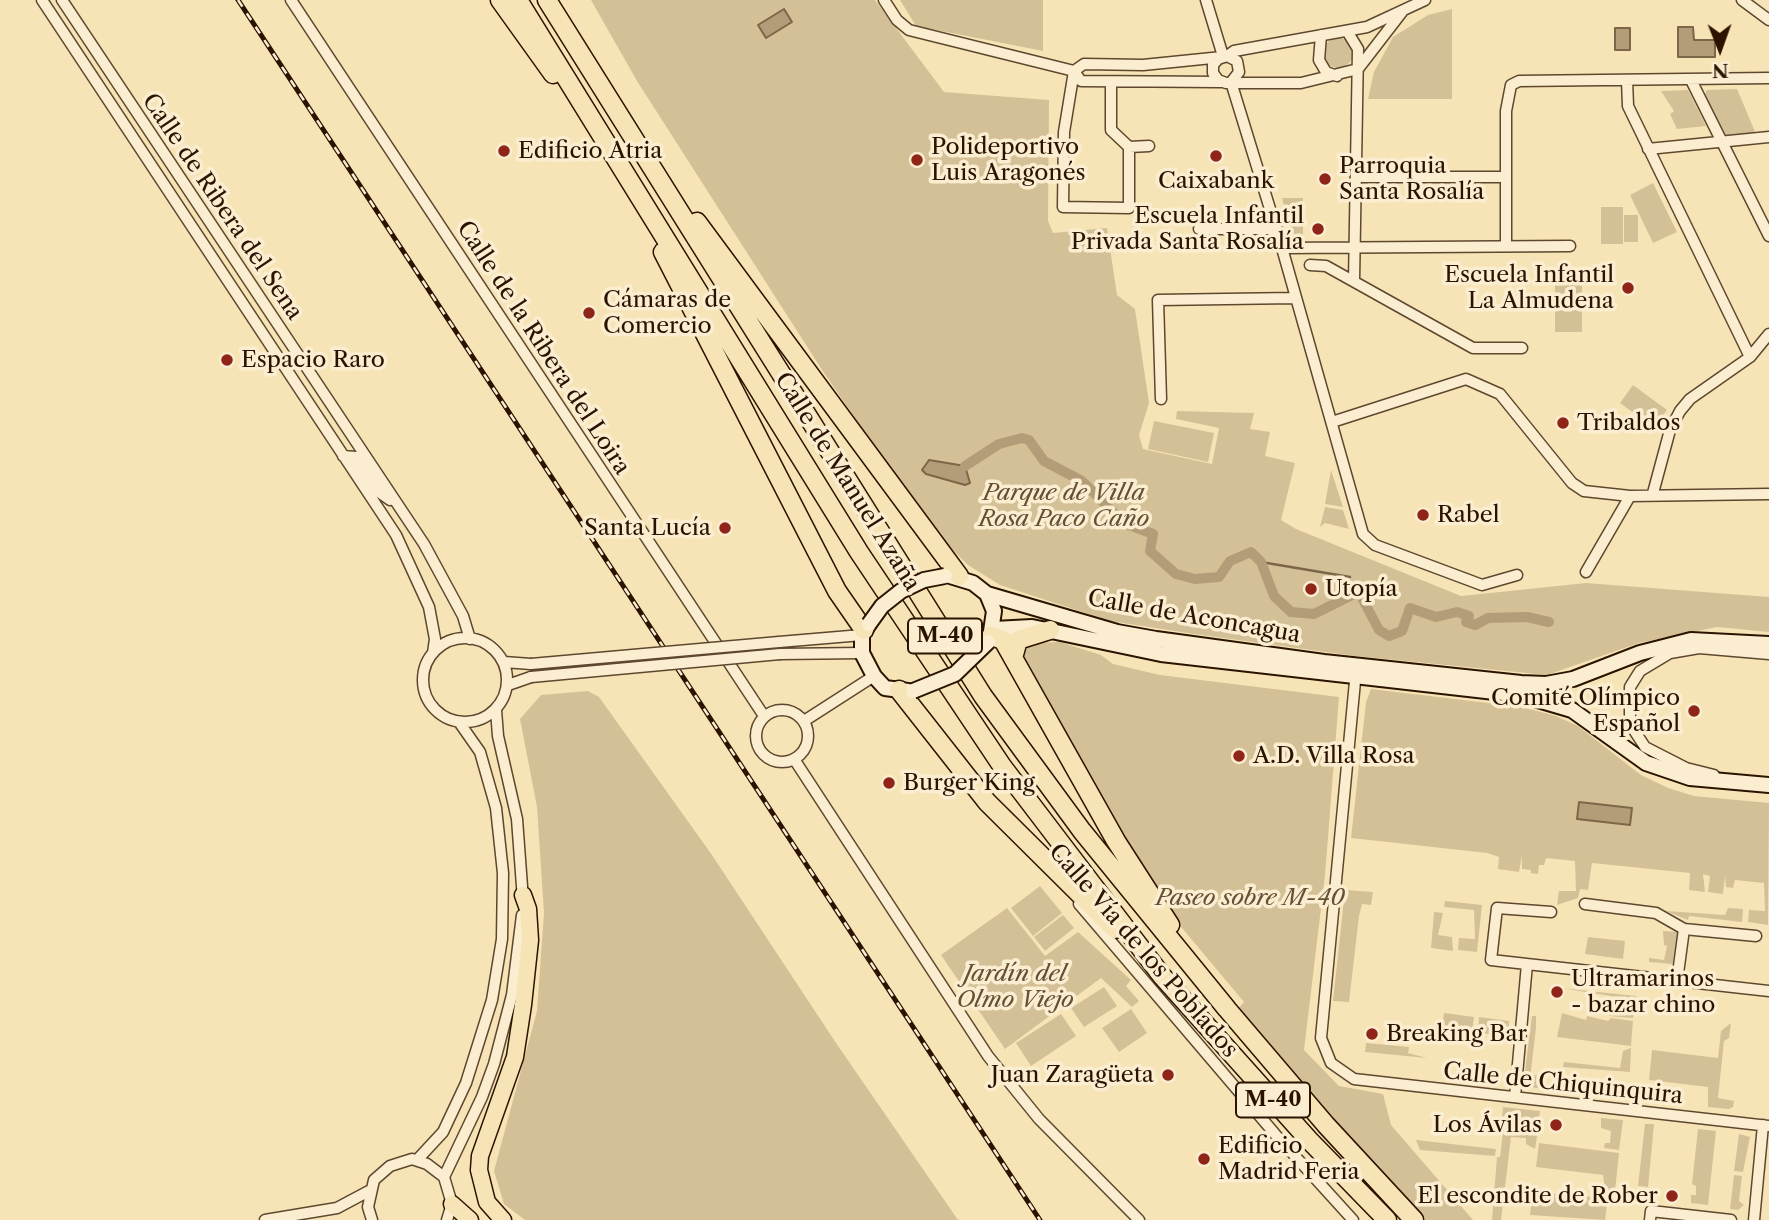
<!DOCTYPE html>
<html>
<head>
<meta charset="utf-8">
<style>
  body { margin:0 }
  #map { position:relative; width:1769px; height:1220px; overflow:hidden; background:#f7e4b6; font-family:"Libre Caslon Text",serif }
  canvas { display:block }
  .north { position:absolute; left:1685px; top:14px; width:70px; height:70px; -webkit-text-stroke:5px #faedd0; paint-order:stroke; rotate:179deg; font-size:19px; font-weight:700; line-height:28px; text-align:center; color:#2b1300 }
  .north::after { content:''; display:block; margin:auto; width:24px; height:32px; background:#2b1300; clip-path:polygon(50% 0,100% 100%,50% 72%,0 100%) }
</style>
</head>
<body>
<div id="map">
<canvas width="1769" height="1220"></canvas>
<div class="north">N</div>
</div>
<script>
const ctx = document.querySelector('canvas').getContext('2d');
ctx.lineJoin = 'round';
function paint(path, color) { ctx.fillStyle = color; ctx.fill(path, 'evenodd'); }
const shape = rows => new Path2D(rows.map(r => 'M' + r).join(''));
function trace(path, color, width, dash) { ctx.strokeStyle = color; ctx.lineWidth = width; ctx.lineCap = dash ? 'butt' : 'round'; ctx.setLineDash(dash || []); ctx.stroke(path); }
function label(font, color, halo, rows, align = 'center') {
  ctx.font = font + ' "Libre Caslon Text",serif'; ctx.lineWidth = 7; ctx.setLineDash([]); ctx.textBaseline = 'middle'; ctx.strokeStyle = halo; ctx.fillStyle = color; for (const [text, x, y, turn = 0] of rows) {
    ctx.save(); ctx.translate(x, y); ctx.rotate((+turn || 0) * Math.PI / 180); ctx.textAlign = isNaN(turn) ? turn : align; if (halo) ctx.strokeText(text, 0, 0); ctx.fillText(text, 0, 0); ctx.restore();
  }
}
paint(shape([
  [591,0,875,0,944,92,1049,100,1048,221,1053,233,1107,228,1117,295,1135,309,1149,403,1139,435,1143,449,1212,464,1219,428,1176,419,1177,411,1254,413,1250,429,1270,432,1265,456,1295,463,1281,520,1296,529,1461,596,1586,583,1769,597,1769,632,1717,627,1639,643,1547,675,1355,656,1194,634,1110,621,1000,585,968,565,934,532,824,373,637,81],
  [900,0,1043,0,1043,51,916,26],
  [1452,9,1452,99,1368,99,1374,72,1393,37,1428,15],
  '1323 53a15 15 0 1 1 30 0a15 15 0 1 1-30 0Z',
  [1737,89,1756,134,1725,136,1705,94,1707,90],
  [1688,90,1706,126,1677,129,1670,114,1674,111,1661,91],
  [1653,183,1677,232,1653,243,1630,195],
  [1282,198,1303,198,1303,237,1291,233],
  [1601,207,1623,207,1623,244,1601,244],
  [1624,215,1638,215,1638,242,1624,242],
  [1555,281,1582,281,1582,332,1555,332],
  [1633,385,1667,410,1654,428,1620,403],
  [1154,421,1214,433,1208,462,1148,449],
  [1331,470,1343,507,1325,504],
  [1325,507,1343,510,1349,529,1325,523,1320,527],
  [1060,642,1101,655,1113,664,1160,675,1339,697,1325,875,1304,1050,1339,1086,1383,1094,1391,1125,1473,1220,1423,1220,1235,1012,1244,1002,1182,928,1106,811,1024,664,1025,643],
  [1371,689,1522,707,1556,716,1578,726,1641,775,1668,788,1694,796,1769,803,1768,925,1748,922,1749,910,1765,911,1764,883,1735,880,1733,888,1726,887,1725,876,1723,894,1708,892,1710,876,1703,874,1705,892,1689,890,1690,873,1592,863,1588,890,1580,889,1578,898,1557,905,1559,891,1576,891,1575,861,1546,858,1544,865,1539,865,1538,874,1531,873,1531,870,1522,869,1522,856,1519,872,1498,869,1499,857,1487,853,1351,838,1366,702],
  [588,691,599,697,712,855,836,1043,958,1220,525,1220,504,1204,494,1171,537,1011,544,913,537,807,520,719,541,695],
  [1040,886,1062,913,1033,936,1011,908],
  [1345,890,1373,892,1371,905,1362,904,1359,916,1349,1002,1333,1001],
  [1445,901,1482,905,1477,952,1458,950,1459,938,1475,939,1474,910,1444,907],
  [1007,908,1045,956,1078,932,1131,980,1126,986,1139,1001,1132,1007,1101,978,1005,1049,941,955],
  [1728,908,1743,909,1742,922,1689,916,1688,920,1666,911,1725,915],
  [1434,912,1443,913,1438,935,1452,937,1453,951,1431,948],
  [1063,915,1074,928,1045,951,1034,937],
  [1663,931,1678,932,1673,964,1649,962,1649,958,1664,960,1667,946,1664,945],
  [1588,937,1625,941,1623,959,1585,954],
  [1104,987,1117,1006,1084,1027,1071,1008],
  [1561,988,1636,996,1633,1018,1609,1016,1609,1010,1618,1011,1620,999,1617,997],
  [1131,1009,1147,1033,1119,1052,1102,1028],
  [1444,1013,1474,1017,1472,1032,1442,1028],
  [1562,1013,1586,1020,1587,1016,1608,1021,1611,1018,1633,1021,1631,1046,1557,1037],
  [1061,1014,1076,1036,1031,1066,1016,1043],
  [1532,1016,1536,1016,1536,1028,1531,1071,1532,1075,1546,1076,1545,1089,1529,1087,1524,1079],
  [1479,1017,1509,1021,1508,1043,1501,1040,1501,1035,1478,1033],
  [1731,1023,1729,1038,1724,1041,1718,1098,1734,1101,1733,1107,1729,1109,1708,1107,1708,1087,1649,1080,1652,1050,1718,1058,1721,1031],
  [1366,1043,1409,1047,1408,1053,1427,1058,1365,1052],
  [1631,1048,1630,1072,1563,1067,1564,1062,1620,1068,1623,1051],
  [1503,1107,1540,1111,1537,1133,1501,1129],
  [1601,1118,1623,1120,1619,1150,1604,1148,1605,1143,1610,1143,1611,1131,1601,1128],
  [1645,1124,1654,1124,1648,1187,1638,1186],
  [1698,1129,1716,1131,1708,1205,1691,1203,1691,1195,1696,1195,1696,1186,1692,1184],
  [1503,1132,1537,1136,1535,1149,1526,1144,1526,1138,1511,1137,1501,1220,1492,1220,1497,1157,1500,1157],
  [1739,1134,1750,1137,1743,1172,1734,1171],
  [1416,1140,1496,1149,1495,1156,1420,1150],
  [1539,1143,1619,1153,1615,1191,1605,1189,1603,1175,1536,1167],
  [1734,1175,1742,1176,1739,1201,1744,1205,1738,1210,1730,1209],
  [1533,1189,1545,1193,1608,1198,1605,1220,1530,1215]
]), '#d4c097');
const water = shape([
  [784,9,792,22,766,38,758,25,784,9],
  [1678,27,1693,27,1694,40,1715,40,1715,57,1678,57,1678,27],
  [1615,28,1630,28,1630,50,1615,50,1615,28],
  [929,460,965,466,970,483,965,485,926,474,922,470,929,460],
  [1579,802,1632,808,1630,825,1577,819,1579,802]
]);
paint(water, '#b29d78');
trace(water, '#7c6648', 2);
trace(shape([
  [1261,562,1350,577]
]), '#7c6648', 2.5);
trace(shape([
  [965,466,999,444,1022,438,1029,440,1044,461,1082,481,1124,523,1153,534,1150,551,1176,574,1195,579,1219,577,1230,561,1251,552,1261,562,1274,596,1291,612,1314,614,1354,594,1361,596,1379,630,1389,636,1402,631,1410,608,1436,617,1457,612,1469,616,1466,622,1475,625,1488,618,1527,617,1549,622]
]), '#b29d78', 10);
const minor = shape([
  [42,0,396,535,429,607,435,639,433,653],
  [62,0,424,544,463,616,470,639],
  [291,0,764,716],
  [884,0,897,20,909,30,1074,71],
  [1206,0,1223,56],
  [1742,0,1769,20],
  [1347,31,1358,49,1354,281],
  [1321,35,1319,60,1326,72,1337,76],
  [1227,56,1234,51,1367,27,1425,0],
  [1074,71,1081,81,1221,82],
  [1627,80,1628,106,1750,357],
  [1691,80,1769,236],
  [1232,81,1239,72,1237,61,1227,56,1218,59,1213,65,1213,73,1218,80,1226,83,1301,83,1358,69,1402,12],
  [1111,82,1111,130,1129,147],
  [1231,82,1282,248,1363,534,1375,545,1482,585,1517,575],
  [1149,146,1129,147,1129,208,1063,207,1064,132,1074,71,1084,64,1143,65,1222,57],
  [1648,149,1769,137],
  [1356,177,1506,177],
  [1199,229,1277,229],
  [1506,246,1506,111,1511,85,1519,81,1769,78],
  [1282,248,1570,246],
  [1310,265,1326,266,1473,348,1522,348],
  [1161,399,1158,300,1294,298],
  [1332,422,1466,379,1500,394,1572,483,1584,491,1630,496,1769,494],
  [343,456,356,457,380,493,390,500],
  [1653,493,1670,430,1680,411,1690,399,1750,357,1769,334],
  [1586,572,1630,496],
  '423 680a42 42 0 1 1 84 0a42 42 0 1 1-84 0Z',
  [779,642,862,635],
  [780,654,862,653],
  [504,662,531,664],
  [1356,671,1321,1038,1331,1063,1354,1079,1769,1126],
  [508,685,531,677],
  '756 736a26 26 0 1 1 52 0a26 26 0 1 1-52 0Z',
  [496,710,498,736,517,819,523,900],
  [804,721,874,676],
  [794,759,988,1056,1039,1119,1139,1220],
  [1714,775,1686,768,1645,747,1630,724,1630,687,1640,671,1670,653,1699,648,1769,654],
  [1079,904,1275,1134,1353,1220],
  [1585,904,1656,913,1684,929],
  [1551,912,1497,908,1491,960,1769,991],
  [1684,929,1756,936],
  [1677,981,1684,929],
  [1515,1097,1527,964],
  [417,1160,443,1132,466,1083,492,1000,502,939,503,873,496,808,480,752,459,722],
  [444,1177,482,1097,494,1064,512,995,522,915],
  [265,1220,337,1208,369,1191],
  [372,1220,368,1207,374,1180,390,1166,412,1159,427,1164,444,1177,452,1204,447,1220],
  [1650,1220,1651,1211,1731,1220],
  [1754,1220,1763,1125]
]);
const secondary = shape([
  [950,576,973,583,987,594,994,611,990,638],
  [987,594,1117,632,1156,639,1324,662,1521,683,1546,684,1573,679,1640,653,1691,640,1769,644],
  [869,624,862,635,862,653,874,676,885,688,908,691],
  [994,629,1032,627,1161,654,1521,695,1572,710,1646,763,1690,778,1769,785]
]);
const trunk = shape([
  [452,1204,470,1220],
  [503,1220,487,1202,479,1170,480,1156,515,1057,523,1005,530,940,528,909,523,895]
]);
const motorway = shape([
  [500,0,553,74],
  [518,0,859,552,1002,766,1162,976,1309,1140,1387,1220],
  [547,0,983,696,1082,831,1227,1009,1326,1125,1414,1220],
  [697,222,959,576],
  [663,252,837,591,864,630],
  [991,636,1003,640,1116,841,1170,925],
  [1013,658,1018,640,1050,630],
  [899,690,987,802,1115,929]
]);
trace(minor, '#5e472e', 13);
trace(secondary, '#2b1300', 18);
trace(trunk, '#2b1300', 19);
trace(motorway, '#2b1300', 21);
trace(minor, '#faedd0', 10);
trace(secondary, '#faedd0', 14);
trace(trunk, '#f7e4b6', 16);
trace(motorway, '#f7e4b6', 18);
const rail = shape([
  [238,0,1040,1220]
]);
trace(rail, '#2b1300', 5);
trace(rail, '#faedd0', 2.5, [8]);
const minorBridge = shape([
  [531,664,779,642],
  [531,677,780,654]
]);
const secondaryBridge = shape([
  [869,624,882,606,901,591,924,580,945,576],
  [913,691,955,674,988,642]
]);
trace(minorBridge, '#5e472e', 13, []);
trace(secondaryBridge, '#2b1300', 18, []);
trace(minorBridge, '#faedd0', 10);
trace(secondaryBridge, '#faedd0', 14);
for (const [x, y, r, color] of [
  [504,151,7,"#8f2418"],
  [1216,156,7,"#8f2418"],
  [917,160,7,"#8f2418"],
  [1325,179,7,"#8f2418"],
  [1318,229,7,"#8f2418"],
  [1628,288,7,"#8f2418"],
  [589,313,7,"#8f2418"],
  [227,360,7,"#8f2418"],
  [1563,423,7,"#8f2418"],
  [1423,515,7,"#8f2418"],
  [725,528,7,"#8f2418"],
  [1311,589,7,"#8f2418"],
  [1694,711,7,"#8f2418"],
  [1239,756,7,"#8f2418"],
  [889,783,7,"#8f2418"],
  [1557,992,7,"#8f2418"],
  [1372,1034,7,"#8f2418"],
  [1168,1075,7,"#8f2418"],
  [1556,1125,7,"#8f2418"],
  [1204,1159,7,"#8f2418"],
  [1672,1196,7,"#8f2418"]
]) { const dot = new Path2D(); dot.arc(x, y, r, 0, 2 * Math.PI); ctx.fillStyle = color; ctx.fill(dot); trace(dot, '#faedd0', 2.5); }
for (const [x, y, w] of [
  [945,636,74],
  [1273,1100,74]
]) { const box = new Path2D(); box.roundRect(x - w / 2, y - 17.5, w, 35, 5); ctx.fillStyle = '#faedd0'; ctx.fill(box); trace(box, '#2b1300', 2); }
label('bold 21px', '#2b1300', null, [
  ["M-40",945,636],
  ["M-40",1273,1100]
]);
label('23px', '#2b1300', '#faedd0', [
  ["Polideportivo",931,147],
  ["Luis Aragonés",931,173],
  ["Edificio Atria",518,151],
  ["Parroquia",1339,166],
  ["Santa Rosalía",1339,192],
  ["Caixabank",1216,181,"center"],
  ["Escuela Infantil",1304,216,"right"],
  ["Privada Santa Rosalía",1304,242,"right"],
  ["Escuela Infantil",1614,275,"right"],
  ["La Almudena",1614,301,"right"],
  ["Cámaras de",603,300],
  ["Comercio",603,326],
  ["Espacio Raro",241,360],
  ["Tribaldos",1577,423],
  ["Rabel",1437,515],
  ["Santa Lucía",711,528,"right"],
  ["Utopía",1325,589],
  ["Comité Olímpico",1680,698,"right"],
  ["Español",1680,724,"right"],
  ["A.D. Villa Rosa",1253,756],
  ["Burger King",903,783],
  ["Ultramarinos",1571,979],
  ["- bazar chino",1571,1005],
  ["Breaking Bar",1386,1034],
  ["Juan Zaragüeta",1154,1075,"right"],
  ["Los Ávilas",1542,1125,"right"],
  ["Edificio",1218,1146],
  ["Madrid Feria",1218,1172],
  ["El escondite de Rober",1658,1196,"right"]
], 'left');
label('23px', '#2b1300', '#faedd0', [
  ["Calle de Ribera del Sena",222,207,56],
  ["Calle de la Ribera del Loira",543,348,57],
  ["Calle de Manuel Azaña",847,482,58],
  ["Calle de Aconcagua",1194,617,10],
  ["Calle Vía de los Poblados",1143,951,49],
  ["Calle de Chiquinquira",1563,1084,6]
]);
label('italic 23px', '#665035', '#faedd0', [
  ["Parque de Villa",1064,493],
  ["Rosa Paco Caño",1064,519],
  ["Paseo sobre M-40",1250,898],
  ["Jardín del",1015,974],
  ["Olmo Viejo",1015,1000]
]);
</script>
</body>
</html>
